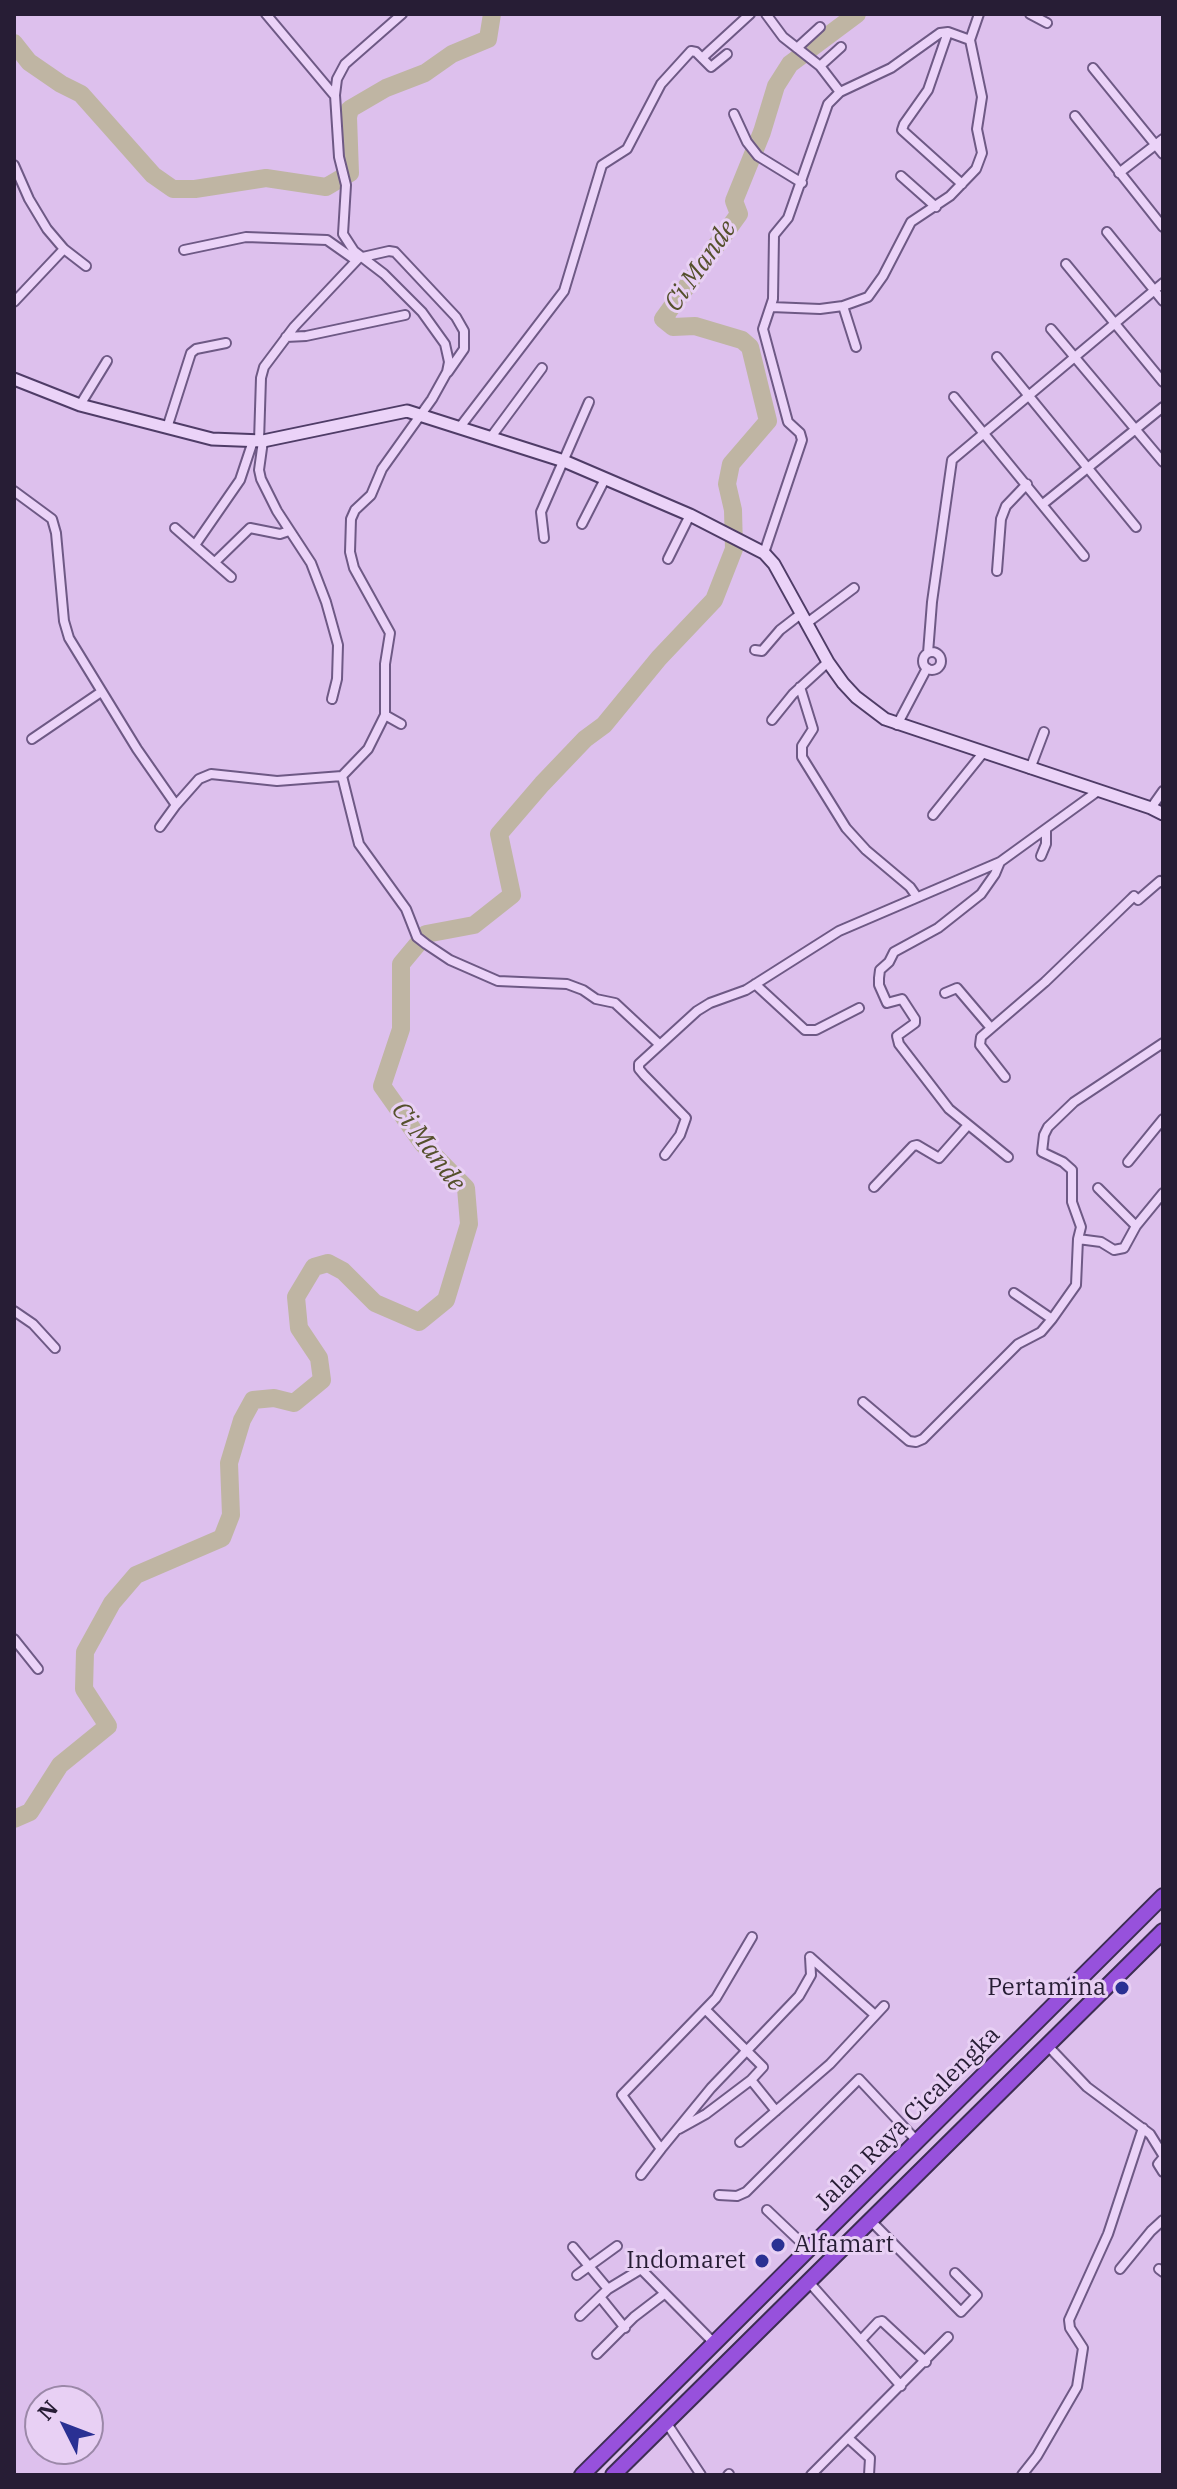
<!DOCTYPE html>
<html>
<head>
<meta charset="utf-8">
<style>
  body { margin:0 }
  #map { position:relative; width:1177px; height:2489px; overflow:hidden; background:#ddc0ed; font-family:"IBM Plex Serif",serif }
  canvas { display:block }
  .frame { position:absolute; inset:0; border:16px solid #271d35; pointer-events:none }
  .north { position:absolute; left:24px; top:2385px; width:80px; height:80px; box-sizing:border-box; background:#e8d0f4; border:2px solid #9b88a8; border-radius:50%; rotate:312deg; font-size:22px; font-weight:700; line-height:32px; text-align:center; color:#271d35 }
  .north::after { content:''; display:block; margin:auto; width:28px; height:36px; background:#2a3093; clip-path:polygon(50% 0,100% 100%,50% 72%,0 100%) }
</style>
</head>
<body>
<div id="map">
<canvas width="1177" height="2489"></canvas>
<div class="frame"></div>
<div class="north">N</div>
</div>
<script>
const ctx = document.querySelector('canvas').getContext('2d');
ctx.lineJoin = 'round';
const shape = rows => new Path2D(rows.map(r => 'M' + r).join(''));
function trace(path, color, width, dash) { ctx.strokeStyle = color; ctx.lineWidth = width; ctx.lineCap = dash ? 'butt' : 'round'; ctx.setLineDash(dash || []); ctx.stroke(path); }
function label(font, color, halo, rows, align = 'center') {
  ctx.font = font + ' "IBM Plex Serif",serif'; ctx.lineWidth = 6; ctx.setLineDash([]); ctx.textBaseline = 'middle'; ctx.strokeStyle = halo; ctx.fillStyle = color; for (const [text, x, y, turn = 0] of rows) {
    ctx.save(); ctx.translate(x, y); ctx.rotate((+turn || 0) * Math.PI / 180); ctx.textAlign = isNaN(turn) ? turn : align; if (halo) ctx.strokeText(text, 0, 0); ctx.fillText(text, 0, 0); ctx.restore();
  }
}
trace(shape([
  [14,43,29,62,61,84,81,94,153,175,173,189,195,189,266,178,326,187,350,173,348,117,350,109,386,88,425,73,452,54,488,39,492,14],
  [14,1819,30,1812,60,1765,108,1726,84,1689,85,1652,112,1603,136,1575,222,1538,231,1515,229,1463,242,1420,253,1400,274,1398,294,1403,322,1380,319,1358,299,1328,296,1297,314,1267,328,1263,343,1271,375,1303,419,1322,446,1300,469,1224,466,1188,423,1144,382,1086,401,1029,401,964,426,934,474,925,512,895,499,834,542,784,585,739,604,725,659,658,714,600,734,549,733,510,727,484,731,464,768,421,750,347,742,340,695,326,673,327,663,319,739,214,734,201,762,132,776,86,790,64,857,14]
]), '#bfb5a3', 18);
const street = shape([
  [266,14,334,95],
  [766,14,783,37,820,66,840,92],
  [1030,14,1047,23],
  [948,32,928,90,904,124,902,130,962,184],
  [797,48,820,27],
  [702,58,750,14],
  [820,66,841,47],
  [1093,68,1163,154],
  [734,114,747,142,758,156,802,183],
  [1075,116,1163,227],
  [14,165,29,199,47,229,64,249,86,266],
  [1119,173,1163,139],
  [901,176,936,207],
  [1107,232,1163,301],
  [184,250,246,237,327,240,354,259,389,251,395,252,456,317,464,331,464,349,448,372],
  [1066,264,1163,382],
  [14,302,64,249],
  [843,306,856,347],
  [771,307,820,309,843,306,868,297,883,276,911,222,950,196,976,169,982,153,977,129,982,97,970,40,979,14],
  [1051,329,1163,462],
  [286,337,306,336,405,315],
  [997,357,1136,527],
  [954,397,1084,556],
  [80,405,107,361],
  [460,427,564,291,602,165,627,149,661,84,691,51,696,52,711,67,727,54],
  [167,428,191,353,196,349,226,343],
  [491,437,542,368],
  [259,441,261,378,264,367,294,327,358,259],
  [263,441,259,470,261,479,277,511,311,563,326,602,338,645,337,679,332,699],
  [14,491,52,519,56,533,64,621,69,638,137,749,176,805,160,827],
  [1043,504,1163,407],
  [582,524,605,479],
  [175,528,231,577],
  [544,538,541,512,589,402],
  [195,545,240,480,253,441],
  [764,553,802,440,800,433,788,422,763,329,773,299,774,235,788,218,828,104,840,92,891,68,940,33,948,32,970,40],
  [668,559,690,515],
  [215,562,250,528,280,534,289,531],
  [997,571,1001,519,1006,506,1027,484],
  [807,623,854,588],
  [755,650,762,651,780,630,802,613],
  '923 661a9 9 0 1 1 18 0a9 9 0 1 1-18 0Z',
  [928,653,932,602,952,460,1163,283],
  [800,687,813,729,802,746,802,757,846,828,866,850,910,887,917,897],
  [385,715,401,724],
  [772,720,793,694,828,662],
  [897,725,927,668],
  [32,739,101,692],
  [1030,769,1044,732],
  [342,776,359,844,406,909,417,937,426,944,450,960,498,981,567,984,583,990,596,999,615,1003,659,1044],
  [176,805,199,779,211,774,277,781,342,776,368,749,385,715,385,664,390,633,354,568,350,552,351,519,355,510,371,495,382,469,432,399,447,372,449,362,445,344,422,312,384,274,354,251,343,234,346,185,339,157,335,95,337,79,345,64,402,14],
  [1151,808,1163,791],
  [933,815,983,753],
  [1041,856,1046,844,1046,831],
  [1000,862,995,874,981,894,938,928,894,952,889,962,880,970,879,978,879,985,887,1003,902,999,915,1019,915,1023,897,1036,899,1044,949,1109,1008,1157],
  [755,984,805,1030,816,1030,859,1008],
  [945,993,957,988,991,1028],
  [1005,1077,980,1045,981,1037,1045,982,1130,900,1134,896,1138,900,1160,881,1163,883],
  [665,1155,680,1135,686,1118,644,1075,639,1069,639,1064,697,1011,710,1003,746,990,839,931,1000,862,1098,791],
  [1128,1162,1163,1119],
  [874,1187,913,1146,917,1145,939,1158,968,1125],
  [1098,1188,1136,1226],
  [1078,1239,1081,1227,1072,1202,1072,1170,1063,1162,1042,1152,1044,1135,1048,1127,1074,1102,1163,1043],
  [1014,1293,1052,1319],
  [14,1311,33,1324,55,1348],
  [863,1402,909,1441,916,1442,923,1439,1018,1344,1041,1332,1052,1319,1076,1285,1078,1239,1101,1242,1114,1250,1124,1248,1136,1226,1163,1193],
  [14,1639,38,1669],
  [810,1957,875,2015],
  [706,2010,763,2067,751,2080,776,2111],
  [1047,2045,1087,2087,1150,2134,1163,2155],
  [679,2129,706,2114,751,2080],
  [740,2142,830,2064,884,2006],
  [661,2149,711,2088,799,1996,811,1975,810,1957],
  [1163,2158,1158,2164,1163,2172],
  [641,2175,661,2149,622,2095,716,1998,752,1937],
  [719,2195,737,2196,746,2192,859,2079,917,2141],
  [767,2210,808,2249],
  [870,2220,961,2312,977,2295,955,2273],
  [573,2247,608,2289],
  [1120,2269,1151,2231,1163,2220],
  [1159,2269,1163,2272],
  [577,2275,617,2246],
  [808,2281,901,2386],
  [600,2297,625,2328],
  [580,2316,608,2289,641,2269,714,2343],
  [861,2340,878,2322,882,2321,926,2362],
  [597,2354,634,2317,664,2294],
  [666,2422,701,2475],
  [848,2438,870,2458,869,2475],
  [728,2475,729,2474],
  [811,2475,948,2337],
  [1022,2475,1037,2456,1077,2387,1083,2348,1070,2328,1069,2320,1108,2234,1143,2128]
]);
const secondary = shape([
  [14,379,80,405,212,439,263,441,407,411,564,461,690,515,764,553,774,564,828,662,843,683,856,697,885,719,1151,808,1163,814]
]);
const highway = shape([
  [582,2475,1163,1896],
  [613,2475,1163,1931]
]);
trace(street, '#6e5985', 12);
trace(secondary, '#4f3c67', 15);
trace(highway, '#3d2d53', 18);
trace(street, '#ebd3f8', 8);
trace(secondary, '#ebd3f8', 11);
trace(highway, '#9751dc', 14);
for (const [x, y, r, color] of [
  [1122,1988,8,"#2a3093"],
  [778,2245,8,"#2a3093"],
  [762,2261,8,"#2a3093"]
]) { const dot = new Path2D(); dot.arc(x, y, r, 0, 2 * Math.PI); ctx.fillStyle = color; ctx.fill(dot); trace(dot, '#e8d0f4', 3); }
label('24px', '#271d35', '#e8d0f4', [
  ["Pertamina",1106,1988],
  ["Alfamart",794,2245,"left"],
  ["Indomaret",746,2261]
], 'right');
label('24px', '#271d35', '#e8d0f4', [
  ["Jalan Raya Cicalengka",908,2119,-45]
]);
label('italic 26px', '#55502c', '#e8d0f4', [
  ["Ci Mande",701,266,-55],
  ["Ci Mande",428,1147,53]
]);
</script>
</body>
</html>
